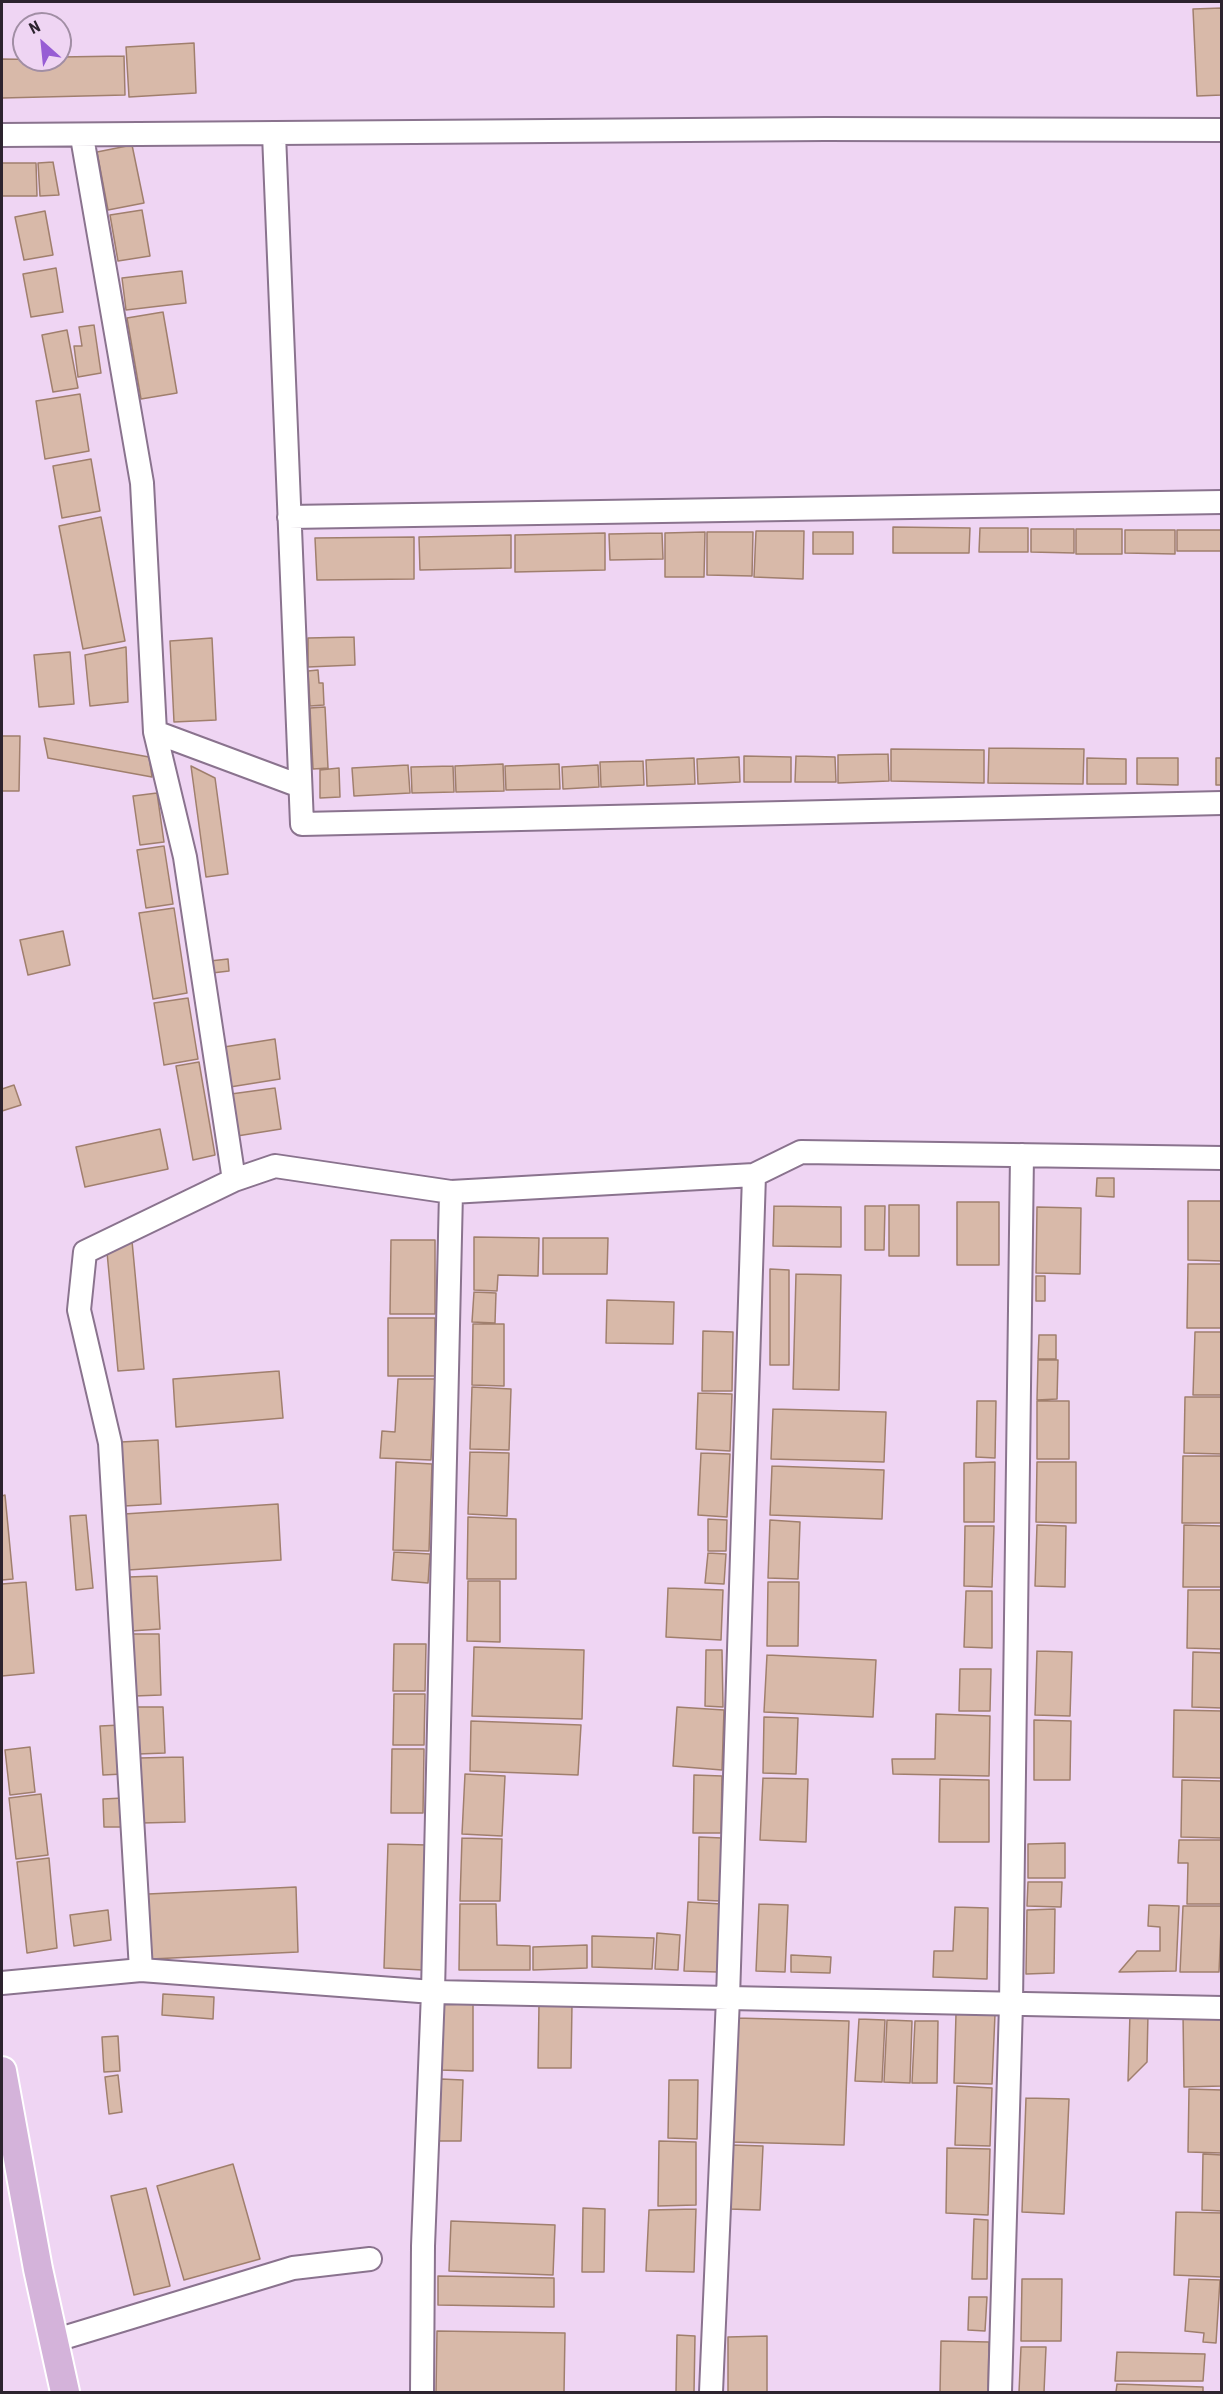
<!DOCTYPE html>
<html>
<head>
<meta charset="utf-8">
<style>
  body { margin:0 }
  #map { position:relative; width:1223px; height:2394px; overflow:hidden; background:#efd5f3; font-family:"Roboto Condensed",sans-serif }
  canvas { display:block }
  .frame { position:absolute; inset:0; border:3px solid #2c232e; pointer-events:none }
  .north { position:absolute; left:12px; top:12px; width:60px; height:60px; box-sizing:border-box; background:#efd5f3; border:2px solid #a18ea4; border-radius:50%; rotate:333deg; font-size:16px; font-weight:700; line-height:24px; text-align:center; color:#2c232e }
  .north::after { content:''; display:block; margin:auto; width:21px; height:27px; background:#975dd4; clip-path:polygon(50% 0,100% 100%,50% 72%,0 100%) }
</style>
</head>
<body>
<div id="map">
<canvas width="1223" height="2394"></canvas>
<div class="frame"></div>
<div class="north">N</div>
</div>
<script>
const ctx = document.querySelector('canvas').getContext('2d');
ctx.lineJoin = 'round';
function paint(path, color) { ctx.fillStyle = color; ctx.fill(path, 'evenodd'); }
const shape = rows => new Path2D(rows.map(r => 'M' + r).join(''));
function trace(path, color, width, dash) { ctx.strokeStyle = color; ctx.lineWidth = width; ctx.lineCap = dash ? 'butt' : 'round'; ctx.setLineDash(dash || []); ctx.stroke(path); }
const building = shape([
  [1222,8,1222,95,1197,96,1193,9,1222,8],
  [194,43,196,93,129,97,126,47,194,43],
  [124,56,125,95,2,98,2,59,60,60,60,57,124,56],
  [132,145,144,203,108,210,97,152,132,145],
  [53,162,59,195,40,196,38,163,53,162],
  [2,163,36,163,37,196,2,196,2,163],
  [142,210,150,256,118,261,110,215,142,210],
  [45,211,53,255,24,260,15,217,45,211],
  [56,268,63,312,31,317,23,274,56,268],
  [182,271,186,303,126,310,122,278,182,271],
  [163,312,177,393,141,399,127,318,163,312],
  [94,325,101,373,78,377,74,346,82,346,79,327,94,325],
  [67,330,78,388,53,392,42,335,67,330],
  [80,394,89,451,45,459,36,401,80,394],
  [91,459,100,511,62,518,53,466,91,459],
  [101,517,125,641,83,649,59,526,101,517],
  [893,527,970,528,969,553,893,553,893,527],
  [980,528,1028,528,1028,552,979,552,980,528],
  [1031,529,1074,529,1074,553,1031,552,1031,529],
  [1076,529,1122,529,1122,554,1076,554,1076,529],
  [1125,530,1175,530,1175,554,1125,553,1125,530],
  [1177,530,1222,530,1222,551,1177,551,1177,530],
  [756,531,804,531,803,579,754,577,756,531],
  [705,532,704,577,665,577,665,533,705,532],
  [707,532,753,532,752,576,707,575,707,532],
  [813,532,853,532,853,554,813,554,813,532],
  [605,533,605,570,515,572,515,535,605,533],
  [662,533,663,559,610,560,609,534,662,533],
  [511,535,511,568,420,570,419,537,511,535],
  [414,537,414,579,317,580,315,538,414,537],
  [354,637,355,665,308,667,308,638,354,637],
  [212,638,216,720,174,722,170,641,212,638],
  [126,647,128,702,90,706,85,655,126,647],
  [70,652,74,704,39,707,34,655,70,652],
  [318,670,319,683,323,683,324,705,310,706,308,671,318,670],
  [325,707,328,768,313,769,310,708,325,707],
  [2,736,20,736,19,791,2,791,2,736],
  [44,738,149,757,152,777,48,758,44,738],
  [989,748,1084,749,1083,784,988,783,989,748],
  [891,749,984,750,984,783,891,781,891,749],
  [888,754,889,781,838,783,838,755,888,754],
  [744,756,791,757,791,782,744,782,744,756],
  [796,756,835,757,836,782,795,782,796,756],
  [739,757,740,782,698,784,697,759,739,757],
  [694,758,695,784,647,786,646,760,694,758],
  [1087,758,1126,759,1126,784,1087,784,1087,758],
  [1137,758,1178,758,1178,785,1137,784,1137,758],
  [1216,758,1222,758,1222,785,1216,785,1216,758],
  [643,761,644,785,601,787,600,762,643,761],
  [503,764,504,791,456,792,455,766,503,764],
  [559,764,560,789,506,790,505,766,559,764],
  [408,765,410,793,354,796,352,768,408,765],
  [598,765,599,787,563,789,562,767,598,765],
  [191,766,215,778,228,874,206,877,191,766],
  [453,766,454,792,412,793,411,767,453,766],
  [339,768,340,797,320,798,320,770,339,768],
  [157,793,164,842,140,845,133,796,157,793],
  [164,846,173,904,146,908,137,850,164,846],
  [174,908,187,993,153,999,139,913,174,908],
  [63,931,70,965,28,975,20,940,63,931],
  [228,959,229,971,212,973,210,961,228,959],
  [188,998,198,1059,164,1065,154,1003,188,998],
  [275,1039,280,1079,230,1087,224,1047,275,1039],
  [199,1062,215,1155,193,1160,176,1066,199,1062],
  [14,1085,21,1105,2,1111,2,1089,14,1085],
  [275,1088,281,1129,237,1136,231,1094,275,1088],
  [160,1129,168,1169,85,1187,76,1147,160,1129],
  [1097,1178,1114,1178,1114,1197,1096,1196,1097,1178],
  [1188,1201,1222,1201,1222,1261,1188,1260,1188,1201],
  [957,1202,999,1202,999,1265,957,1265,957,1202],
  [889,1205,919,1205,919,1256,889,1256,889,1205],
  [774,1206,841,1207,841,1247,773,1246,774,1206],
  [865,1206,885,1206,884,1250,865,1250,865,1206],
  [1037,1207,1081,1208,1080,1274,1036,1273,1037,1207],
  [474,1237,539,1238,538,1276,498,1275,497,1291,474,1290,474,1237],
  [543,1238,608,1238,607,1274,543,1274,543,1238],
  [391,1240,435,1240,435,1314,390,1314,391,1240],
  [132,1241,144,1369,118,1371,107,1252,132,1241],
  [1188,1264,1222,1264,1222,1328,1187,1328,1188,1264],
  [770,1269,789,1270,789,1365,770,1365,770,1269],
  [796,1274,841,1275,839,1390,793,1389,796,1274],
  [1036,1276,1045,1276,1045,1301,1036,1301,1036,1276],
  [474,1292,496,1293,495,1323,472,1322,474,1292],
  [607,1300,674,1302,673,1344,606,1343,607,1300],
  [388,1318,435,1318,435,1376,388,1376,388,1318],
  [473,1324,504,1324,504,1386,472,1385,473,1324],
  [703,1331,733,1332,732,1391,702,1391,703,1331],
  [1195,1332,1222,1332,1222,1395,1193,1395,1195,1332],
  [1039,1335,1056,1335,1056,1359,1038,1359,1039,1335],
  [1038,1360,1058,1360,1057,1399,1037,1400,1038,1360],
  [279,1371,283,1418,176,1427,173,1379,279,1371],
  [398,1379,435,1379,431,1460,380,1458,382,1431,395,1432,398,1379],
  [472,1387,511,1389,509,1450,470,1449,472,1387],
  [698,1393,732,1394,730,1451,696,1449,698,1393],
  [1185,1397,1222,1397,1222,1454,1184,1453,1185,1397],
  [977,1401,996,1401,995,1458,976,1457,977,1401],
  [1037,1401,1069,1401,1069,1459,1037,1459,1037,1401],
  [773,1409,886,1412,884,1462,771,1459,773,1409],
  [158,1440,161,1504,124,1506,121,1442,158,1440],
  [470,1452,509,1453,507,1516,468,1514,470,1452],
  [701,1453,730,1454,727,1517,698,1515,701,1453],
  [1183,1456,1222,1456,1222,1523,1182,1523,1183,1456],
  [396,1462,432,1464,429,1551,393,1550,396,1462],
  [995,1462,994,1522,964,1522,964,1463,995,1462],
  [1037,1462,1076,1462,1076,1523,1036,1522,1037,1462],
  [772,1466,884,1470,882,1519,770,1515,772,1466],
  [5,1495,13,1579,2,1580,2,1496,5,1495],
  [278,1504,281,1560,128,1570,124,1514,278,1504],
  [86,1515,93,1588,76,1590,70,1516,86,1515],
  [468,1517,516,1519,516,1579,467,1579,468,1517],
  [708,1519,727,1520,726,1551,708,1551,708,1519],
  [770,1520,800,1522,798,1579,768,1578,770,1520],
  [1037,1525,1066,1526,1065,1587,1035,1586,1037,1525],
  [1184,1525,1222,1526,1222,1587,1183,1587,1184,1525],
  [965,1526,994,1526,992,1587,964,1586,965,1526],
  [394,1552,430,1554,428,1583,392,1580,394,1552],
  [708,1553,726,1554,724,1584,705,1583,708,1553],
  [157,1576,160,1629,131,1631,128,1577,157,1576],
  [468,1581,500,1581,500,1642,467,1641,468,1581],
  [26,1582,34,1673,2,1676,2,1584,26,1582],
  [768,1582,799,1582,798,1646,767,1646,768,1582],
  [668,1588,723,1590,721,1640,666,1637,668,1588],
  [1188,1590,1222,1590,1222,1649,1187,1648,1188,1590],
  [966,1591,992,1591,992,1648,964,1647,966,1591],
  [131,1634,159,1634,161,1695,134,1696,131,1634],
  [394,1644,426,1644,425,1691,393,1691,394,1644],
  [474,1647,584,1650,582,1719,472,1716,474,1647],
  [706,1650,722,1650,723,1707,705,1706,706,1650],
  [1037,1651,1072,1652,1070,1716,1035,1715,1037,1651],
  [1193,1652,1222,1653,1222,1708,1192,1707,1193,1652],
  [767,1655,876,1660,873,1717,764,1712,767,1655],
  [960,1669,991,1669,990,1711,959,1711,960,1669],
  [394,1694,425,1694,424,1745,393,1745,394,1694],
  [135,1707,163,1707,165,1753,138,1754,135,1707],
  [677,1707,724,1710,722,1770,673,1766,677,1707],
  [1174,1710,1222,1711,1222,1778,1173,1777,1174,1710],
  [936,1714,990,1716,989,1776,893,1774,892,1759,935,1759,936,1714],
  [764,1717,798,1718,796,1774,763,1773,764,1717],
  [1034,1720,1071,1721,1070,1780,1034,1780,1034,1720],
  [471,1721,581,1725,578,1775,470,1771,471,1721],
  [121,1725,123,1774,103,1775,100,1726,121,1725],
  [30,1747,35,1792,10,1795,5,1750,30,1747],
  [392,1749,424,1749,423,1813,391,1813,392,1749],
  [183,1757,185,1822,141,1823,139,1758,183,1757],
  [465,1774,505,1776,502,1836,462,1834,465,1774],
  [694,1775,722,1776,721,1833,693,1833,694,1775],
  [763,1778,808,1779,806,1842,760,1840,763,1778],
  [940,1779,989,1780,989,1842,939,1842,940,1779],
  [1182,1780,1222,1781,1222,1838,1181,1837,1182,1780],
  [41,1794,48,1855,16,1859,9,1798,41,1794],
  [123,1798,125,1827,104,1827,103,1799,123,1798],
  [699,1837,722,1838,720,1901,698,1900,699,1837],
  [462,1838,502,1839,500,1901,460,1901,462,1838],
  [1179,1840,1222,1840,1222,1904,1187,1904,1188,1863,1178,1863,1179,1840],
  [1065,1843,1065,1878,1028,1878,1028,1844,1065,1843],
  [388,1844,427,1845,423,1970,384,1968,388,1844],
  [49,1858,57,1948,27,1953,17,1862,49,1858],
  [1028,1882,1062,1882,1061,1907,1027,1906,1028,1882],
  [296,1887,298,1952,151,1959,148,1894,296,1887],
  [688,1902,721,1904,718,1972,684,1971,688,1902],
  [460,1904,496,1904,497,1945,530,1946,530,1970,459,1970,460,1904],
  [759,1904,788,1905,785,1972,756,1971,759,1904],
  [1149,1905,1179,1906,1176,1971,1119,1972,1137,1951,1160,1951,1160,1927,1148,1926,1149,1905],
  [1183,1906,1222,1906,1219,1972,1180,1972,1183,1906],
  [955,1907,988,1908,987,1979,933,1977,934,1951,953,1951,955,1907],
  [1055,1909,1054,1973,1026,1974,1027,1910,1055,1909],
  [108,1910,111,1940,74,1946,70,1915,108,1910],
  [657,1933,680,1935,678,1970,655,1969,657,1933],
  [592,1936,654,1938,652,1969,592,1967,592,1936],
  [587,1945,587,1968,533,1970,533,1947,587,1945],
  [791,1955,831,1957,830,1973,791,1972,791,1955],
  [163,1994,214,1997,213,2019,162,2015,163,1994],
  [440,2000,473,2003,473,2071,439,2070,440,2000],
  [539,2004,572,2004,571,2068,538,2068,539,2004],
  [1130,2013,1148,2013,1147,2062,1128,2081,1130,2013],
  [956,2014,995,2014,992,2084,954,2083,956,2014],
  [1183,2014,1222,2014,1222,2086,1184,2087,1183,2014],
  [736,2018,849,2021,844,2145,732,2142,736,2018],
  [859,2019,885,2020,882,2082,855,2081,859,2019],
  [887,2020,912,2021,910,2083,884,2082,887,2020],
  [915,2021,938,2021,937,2083,912,2083,915,2021],
  [118,2036,120,2071,104,2072,102,2037,118,2036],
  [118,2075,122,2112,109,2114,105,2077,118,2075],
  [441,2079,463,2080,461,2141,439,2141,441,2079],
  [669,2080,698,2080,697,2139,668,2138,669,2080],
  [957,2086,992,2088,990,2146,955,2145,957,2086],
  [1189,2089,1222,2090,1222,2153,1188,2152,1189,2089],
  [1026,2098,1069,2099,1064,2214,1022,2212,1026,2098],
  [659,2141,696,2142,696,2205,658,2206,659,2141],
  [731,2145,763,2146,760,2210,729,2209,731,2145],
  [947,2148,990,2149,988,2215,946,2213,947,2148],
  [1203,2154,1222,2155,1222,2211,1202,2210,1203,2154],
  [233,2164,260,2259,184,2280,157,2186,233,2164],
  [146,2188,170,2286,134,2295,111,2196,146,2188],
  [583,2208,605,2209,604,2272,582,2272,583,2208],
  [696,2209,694,2272,646,2271,649,2210,696,2209],
  [1176,2212,1222,2213,1221,2277,1174,2275,1176,2212],
  [974,2219,988,2220,987,2279,972,2279,974,2219],
  [451,2221,555,2225,553,2275,449,2271,451,2221],
  [438,2276,554,2278,554,2307,438,2305,438,2276],
  [1022,2279,1062,2279,1061,2341,1021,2341,1022,2279],
  [1189,2279,1220,2280,1216,2343,1203,2342,1204,2333,1185,2331,1189,2279],
  [969,2297,987,2297,985,2331,968,2330,969,2297],
  [437,2331,565,2333,564,2392,436,2392,437,2331],
  [677,2335,695,2336,694,2392,676,2392,677,2335],
  [767,2336,767,2392,728,2392,728,2337,767,2336],
  [941,2341,989,2342,988,2392,940,2392,941,2341],
  [1021,2347,1046,2347,1044,2392,1019,2392,1021,2347],
  [1117,2352,1205,2354,1203,2381,1115,2381,1117,2352],
  [1117,2384,1203,2387,1203,2392,1116,2392,1117,2384]
]);
paint(building, '#d8b9a9');
trace(building, '#a07f6d', 1.5);
const minor = shape([
  [274,134,302,824,1222,803],
  [2,135,825,129,1222,130],
  [82,137,142,483,155,732,185,857,234,1180],
  [289,517,1222,502],
  [155,732,300,786],
  [141,1970,110,1443,79,1310,85,1252,234,1180,275,1166,451,1192,754,1175,801,1152,1222,1158],
  [2,1983,141,1970,433,1992,1222,2008],
  [53,2341,293,2268,370,2259],
  [422,2392,423,2246,433,1992,451,1192],
  [711,2392,728,1998,754,1175],
  [1000,2392,1011,2004,1022,1155]
]);
const major = shape([
  [2,2071,38,2269,65,2392]
]);
trace(minor, '#8a738e', 26);
trace(major, '#fff', 32);
trace(minor, '#fff', 22);
trace(major, '#d4b3da', 28);
</script>
</body>
</html>
